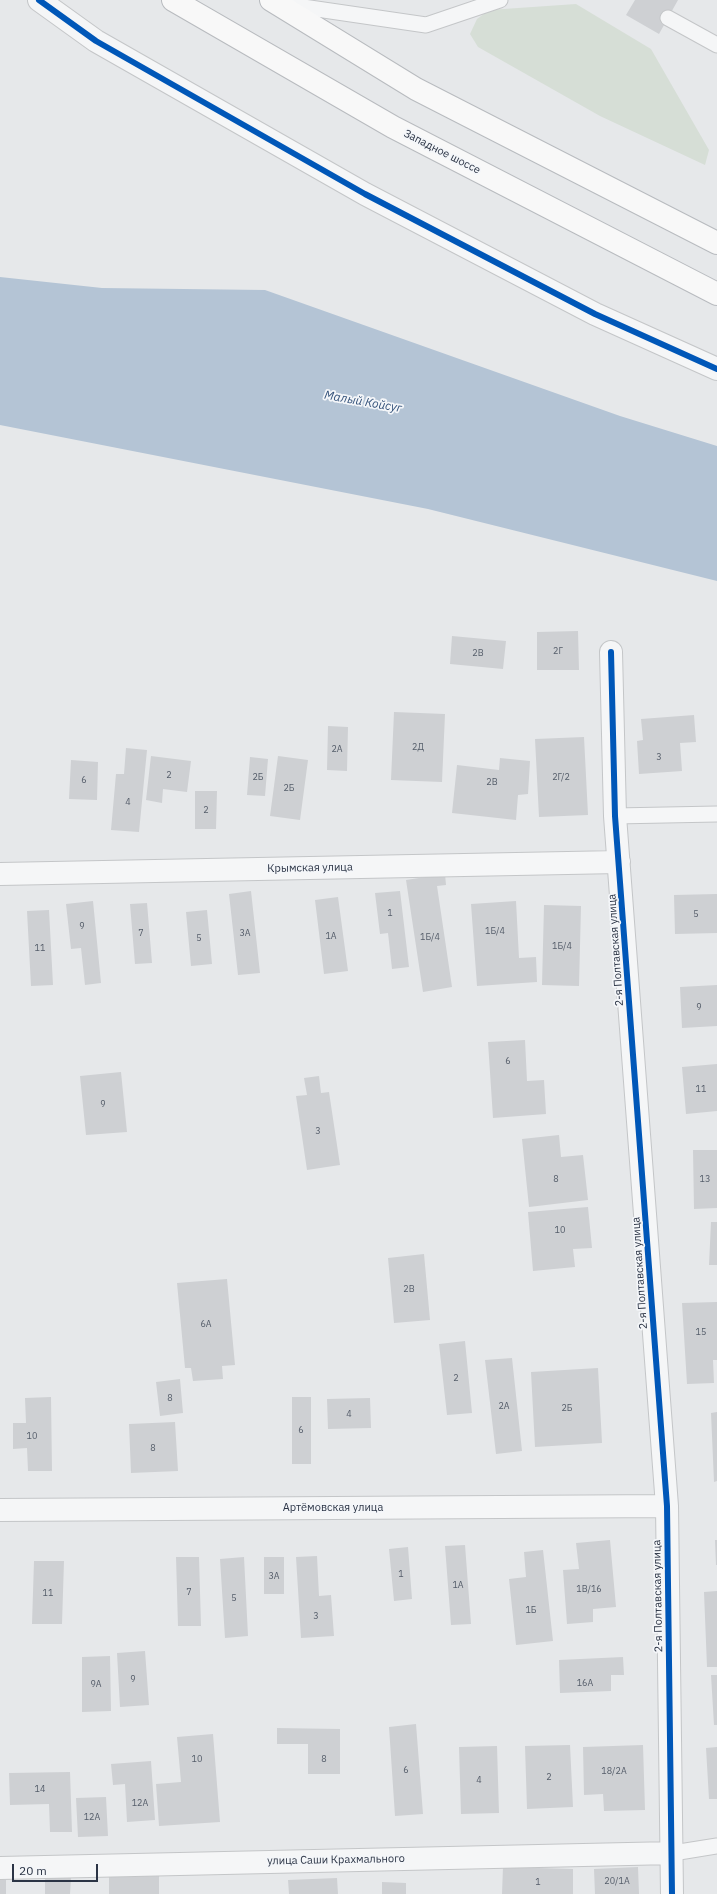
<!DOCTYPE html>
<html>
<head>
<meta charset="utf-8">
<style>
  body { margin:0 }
  #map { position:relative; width:717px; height:1894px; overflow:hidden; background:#e6e8ea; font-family:"IBM Plex Sans",sans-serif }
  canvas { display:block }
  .scale { position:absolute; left:12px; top:1864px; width:86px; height:18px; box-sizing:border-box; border:2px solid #2b3445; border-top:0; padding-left:5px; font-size:12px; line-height:14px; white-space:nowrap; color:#2b3445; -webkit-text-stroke:3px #f4f6f9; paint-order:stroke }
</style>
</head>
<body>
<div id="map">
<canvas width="717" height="1894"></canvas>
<div class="scale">20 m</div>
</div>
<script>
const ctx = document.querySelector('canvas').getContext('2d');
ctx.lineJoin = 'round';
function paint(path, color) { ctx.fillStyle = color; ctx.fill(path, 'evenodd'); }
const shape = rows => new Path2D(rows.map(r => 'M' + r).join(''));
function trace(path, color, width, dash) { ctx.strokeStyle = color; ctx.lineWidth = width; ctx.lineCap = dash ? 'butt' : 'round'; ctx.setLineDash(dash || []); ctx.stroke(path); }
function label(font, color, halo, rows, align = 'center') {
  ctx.font = font + ' "IBM Plex Sans",sans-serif'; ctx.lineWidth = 3.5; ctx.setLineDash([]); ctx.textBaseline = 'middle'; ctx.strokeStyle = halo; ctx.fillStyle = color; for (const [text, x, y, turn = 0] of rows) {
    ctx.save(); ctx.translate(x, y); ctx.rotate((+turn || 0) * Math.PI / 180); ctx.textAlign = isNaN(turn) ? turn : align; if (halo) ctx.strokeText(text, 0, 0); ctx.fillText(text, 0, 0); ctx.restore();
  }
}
paint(shape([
  [576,4,651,49,709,150,705,165,600,116,478,47,470,34,477,19,489,10]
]), '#d6ded6');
paint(shape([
  [0,277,102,288,265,290,620,416,717,446,717,581,428,509,0,425]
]), '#b4c4d5');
paint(shape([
  [635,0,678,0,659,34,626,15],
  [578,631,579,670,537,670,537,632],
  [452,636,506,641,503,669,450,664],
  [394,712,445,714,442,782,391,780],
  [694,715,696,742,680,743,682,771,639,774,637,741,643,740,641,719],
  [328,726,348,727,347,771,327,770],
  [584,737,588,815,539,817,535,739],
  [126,748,147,750,139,832,111,830,116,774,124,774],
  [151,756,191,761,187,792,163,789,162,803,146,800],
  [278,756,308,760,300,820,270,816],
  [250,757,268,759,265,796,247,795],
  [500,758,530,761,528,794,518,795,516,820,452,813,457,765,499,770],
  [71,760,98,762,97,800,69,799],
  [195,791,217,791,216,829,195,829],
  [445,874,446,885,437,886,452,987,423,992,406,880],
  [251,891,260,973,238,975,229,894],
  [400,891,409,967,392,969,388,933,380,934,375,893],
  [717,894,717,933,675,934,674,895],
  [338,897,348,971,324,974,315,900],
  [93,901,101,983,85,985,81,948,71,949,66,904],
  [516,901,519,958,536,957,537,982,477,986,471,904],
  [147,903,152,963,135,964,130,904],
  [544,905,581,906,579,986,542,985],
  [49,910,53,985,31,986,27,911],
  [207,910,212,964,191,966,186,912],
  [717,985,717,1026,682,1028,680,987],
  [525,1040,527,1081,544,1080,546,1114,493,1118,488,1042],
  [717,1064,717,1111,686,1114,682,1067],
  [121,1072,127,1132,86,1135,80,1076],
  [319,1076,321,1093,329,1092,340,1165,307,1170,296,1096,307,1095,304,1078],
  [559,1135,561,1157,583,1155,588,1200,529,1207,522,1139],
  [693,1150,717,1150,717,1208,694,1209],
  [588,1207,592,1248,573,1249,575,1267,533,1271,528,1212],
  [711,1222,717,1222,717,1265,709,1265],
  [424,1254,430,1320,394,1323,388,1258],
  [227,1279,235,1365,222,1366,223,1379,193,1381,191,1368,185,1368,177,1283],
  [717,1302,717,1360,713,1360,714,1383,687,1384,682,1303],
  [465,1341,472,1413,447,1415,439,1344],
  [512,1358,522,1451,496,1454,485,1360],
  [598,1368,602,1443,535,1447,531,1372],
  [180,1379,183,1413,160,1416,156,1382],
  [51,1397,52,1471,28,1471,27,1448,13,1449,13,1423,26,1423,25,1398],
  [292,1397,311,1397,311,1464,292,1464],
  [370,1398,371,1428,328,1429,327,1399],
  [717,1412,717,1481,714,1482,711,1413],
  [175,1422,178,1471,131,1473,129,1424],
  [610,1540,616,1607,593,1609,593,1622,567,1624,563,1570,579,1569,576,1543],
  [715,1540,717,1540,717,1565,716,1565],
  [465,1545,471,1624,451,1625,445,1546],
  [408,1547,412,1599,394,1601,389,1549],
  [543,1550,553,1641,516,1645,509,1579,526,1577,524,1552],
  [317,1556,319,1596,331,1595,334,1636,301,1638,296,1557],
  [176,1557,199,1557,201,1626,178,1626],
  [244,1557,248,1636,225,1638,220,1559],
  [264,1557,284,1557,284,1594,264,1594],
  [34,1561,64,1561,62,1624,32,1624],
  [717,1591,717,1667,707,1667,704,1592],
  [145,1651,149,1705,120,1707,117,1653],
  [110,1656,111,1711,82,1712,82,1657],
  [623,1657,624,1675,611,1675,611,1691,560,1693,559,1660],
  [711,1675,717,1675,717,1725,714,1725],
  [416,1724,423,1814,395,1816,389,1727],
  [277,1728,340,1729,340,1774,308,1774,308,1744,277,1744],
  [213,1734,220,1822,159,1826,156,1784,181,1782,177,1737],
  [570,1745,573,1807,527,1809,525,1746],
  [643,1745,645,1810,604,1811,603,1794,584,1795,583,1747],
  [497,1746,499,1813,461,1814,459,1747],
  [717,1747,717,1799,709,1799,706,1748],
  [151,1761,155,1820,127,1822,125,1784,113,1785,111,1764],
  [70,1772,72,1832,50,1832,49,1804,10,1805,9,1773],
  [106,1797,108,1836,78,1837,76,1798],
  [503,1867,573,1869,573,1894,502,1894],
  [638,1867,639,1894,595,1894,594,1869],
  [159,1876,159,1894,109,1894,109,1877],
  [45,1877,71,1878,70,1894,45,1894],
  [337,1878,338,1894,289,1894,288,1880],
  [0,1880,6,1880,6,1894,0,1894],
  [382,1882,406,1883,406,1894,382,1894]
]), '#ced0d3');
const lane = shape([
  [283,4,426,25,500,0],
  [668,18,717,45],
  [615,816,717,814],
  [673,1853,717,1846]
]);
const street = shape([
  [39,0,96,41,365,194,595,314,717,369],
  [611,652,615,816,667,1506,672,1894],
  [0,874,619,862],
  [0,1510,667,1506],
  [0,1868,673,1853]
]);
const highway = shape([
  [173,0,393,127,717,294],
  [271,0,416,89,717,243]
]);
trace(lane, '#c4c6c8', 17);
trace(street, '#c4c6c8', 24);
trace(highway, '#b8bbbf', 24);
trace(lane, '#f5f6f7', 15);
trace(street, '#f5f6f7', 22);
trace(highway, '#f8f8f8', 22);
trace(shape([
  [39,0,96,41,365,194,595,314,717,369],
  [611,652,615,816,667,1506,672,1894]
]), '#0057b8', 6);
label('9px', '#545c69', null, [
  ["2Г",558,651],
  ["2В",478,653],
  ["2Д",418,747],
  ["2А",337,749],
  ["3",659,757],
  ["2",169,775],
  ["2Б",258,777],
  ["2Г/2",561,777],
  ["6",84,780],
  ["2В",492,782],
  ["2Б",289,788],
  ["4",128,802],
  ["2",206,810],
  ["1",390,913],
  ["5",696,914],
  ["9",82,926],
  ["1Б/4",495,931],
  ["7",141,933],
  ["3А",245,933],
  ["1А",331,936],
  ["1Б/4",430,937],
  ["5",199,938],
  ["1Б/4",562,946],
  ["11",40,948],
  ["9",699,1007],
  ["6",508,1061],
  ["11",701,1089],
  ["9",103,1104],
  ["3",318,1131],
  ["8",556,1179],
  ["13",705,1179],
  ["10",560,1230],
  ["2В",409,1289],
  ["6А",206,1324],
  ["15",701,1332],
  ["2",456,1378],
  ["8",170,1398],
  ["2А",504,1406],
  ["2Б",567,1408],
  ["4",349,1414],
  ["6",301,1430],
  ["10",32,1436],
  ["8",153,1448],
  ["1",401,1574],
  ["3А",274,1576],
  ["1А",458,1585],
  ["1В/16",589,1589],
  ["7",189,1592],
  ["11",48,1593],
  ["5",234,1598],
  ["1Б",531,1610],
  ["3",316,1616],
  ["9",133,1679],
  ["16А",585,1683],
  ["9А",96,1684],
  ["10",197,1759],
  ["8",324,1759],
  ["6",406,1770],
  ["18/2А",614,1771],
  ["2",549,1777],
  ["4",479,1780],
  ["14",40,1789],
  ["12А",140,1803],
  ["12А",92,1817],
  ["20/1А",617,1881],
  ["1",538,1882]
]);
label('11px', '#2b3445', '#f4f6f9', [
  ["Западное шоссе",442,152,27],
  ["Крымская улица",310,868,-1],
  ["2-я Полтавская улица",616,950,-94],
  ["2-я Полтавская улица",640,1273,-94],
  ["Артёмовская улица",333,1508],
  ["2-я Полтавская улица",658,1596,-91],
  ["улица Саши Крахмального",336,1860,-1]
]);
label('italic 12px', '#34527a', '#f4f6f9', [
  ["Малый Койсуг",363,402,10]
]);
</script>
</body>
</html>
